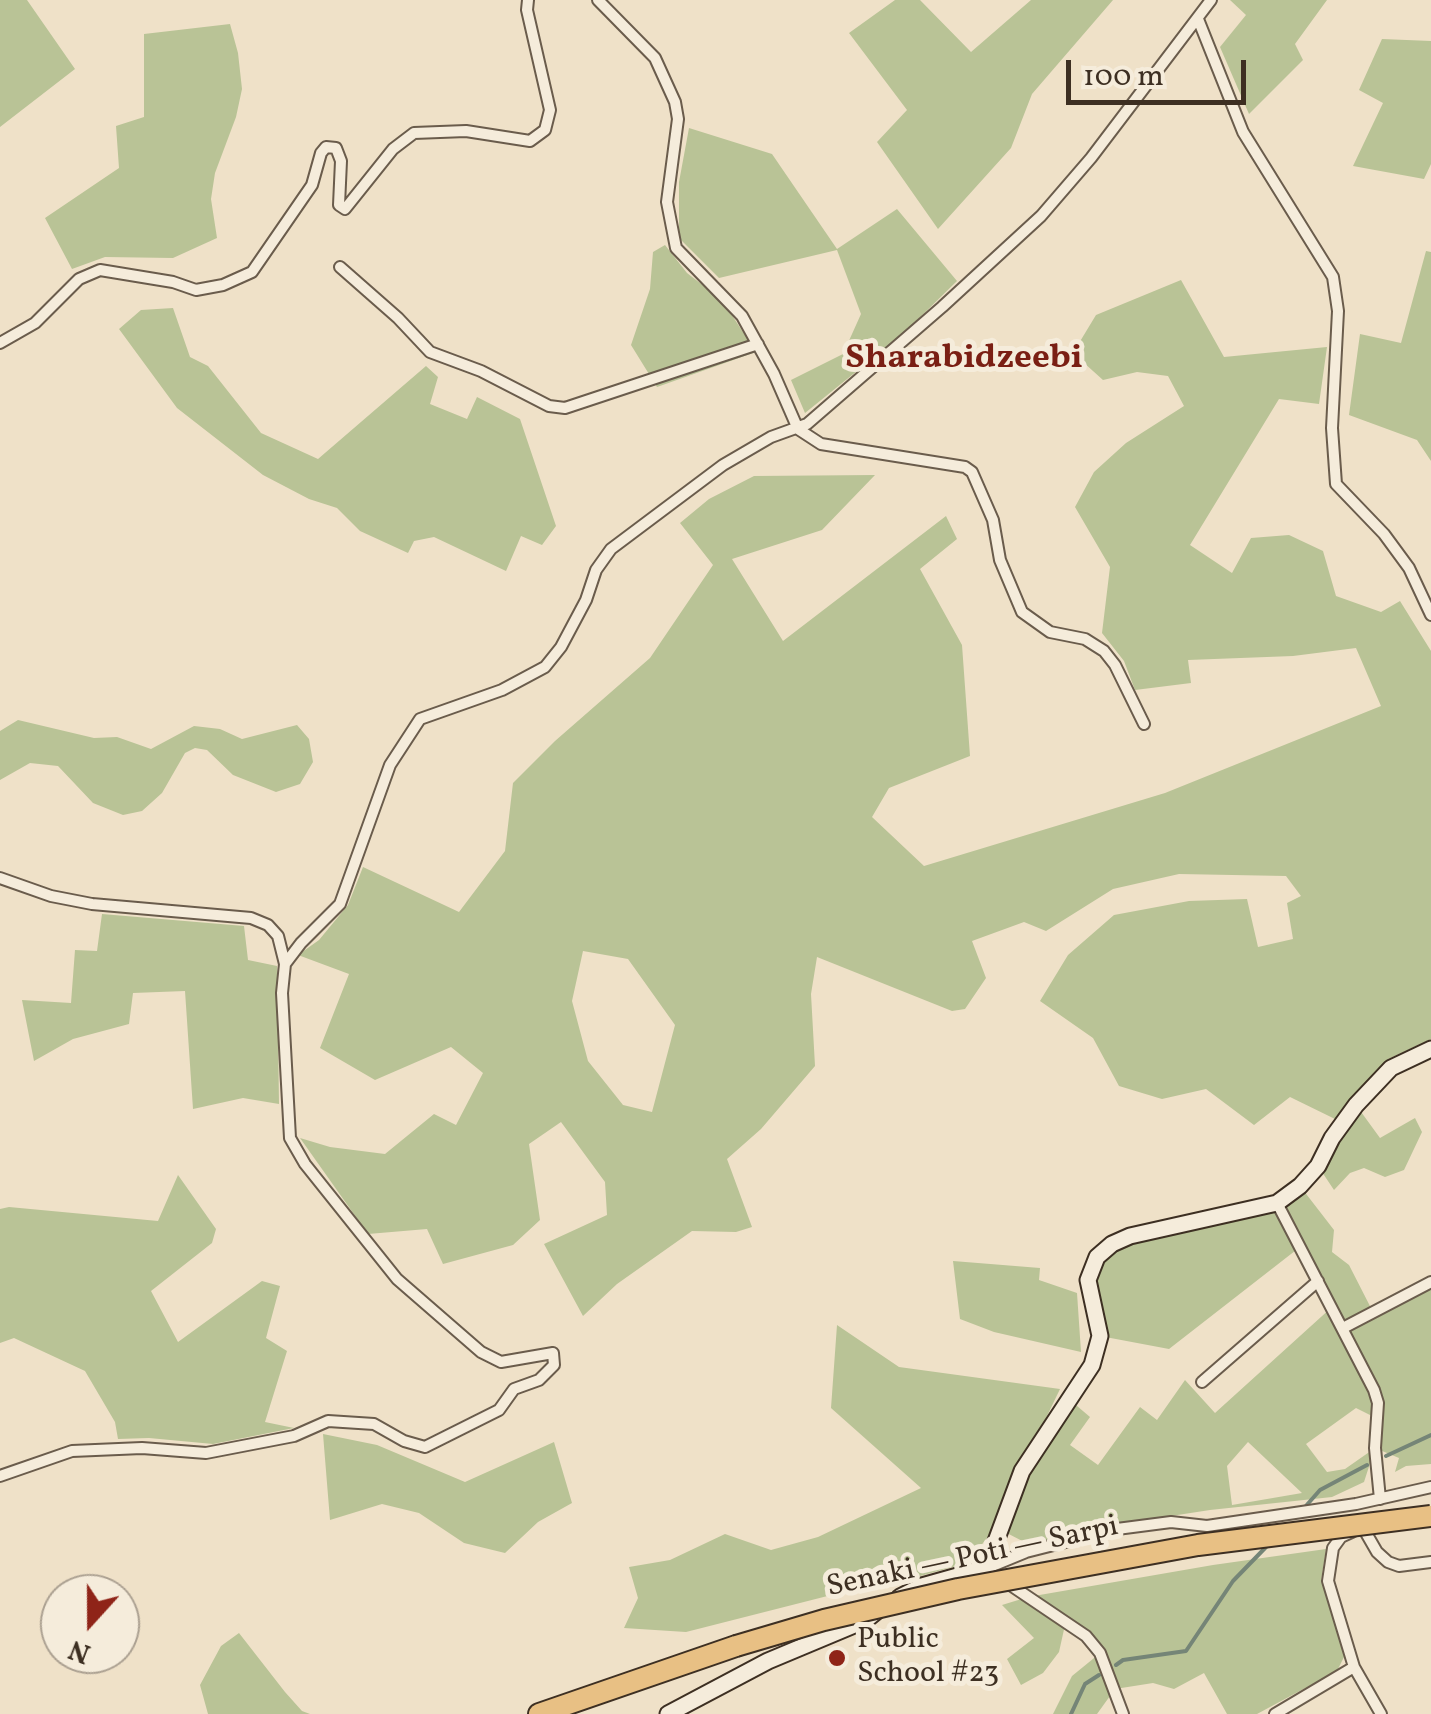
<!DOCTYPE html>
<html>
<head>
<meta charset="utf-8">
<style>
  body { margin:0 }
  #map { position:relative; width:1431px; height:1714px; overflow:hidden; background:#efe1c8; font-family:Vollkorn,serif }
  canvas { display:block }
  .north { position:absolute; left:40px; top:1574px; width:100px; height:100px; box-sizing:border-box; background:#f5ecdb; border:2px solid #aba091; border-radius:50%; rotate:201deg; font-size:28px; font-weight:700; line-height:40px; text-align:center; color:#3d2f22 }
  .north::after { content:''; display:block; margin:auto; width:35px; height:45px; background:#8f2418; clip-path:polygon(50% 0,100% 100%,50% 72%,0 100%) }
  .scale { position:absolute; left:1066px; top:60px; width:180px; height:45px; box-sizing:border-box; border:5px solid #3d2f22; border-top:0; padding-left:12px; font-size:30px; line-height:35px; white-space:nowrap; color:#3d2f22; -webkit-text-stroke:8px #f5ecdb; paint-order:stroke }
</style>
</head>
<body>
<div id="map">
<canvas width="1431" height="1714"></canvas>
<div class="north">N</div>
<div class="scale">100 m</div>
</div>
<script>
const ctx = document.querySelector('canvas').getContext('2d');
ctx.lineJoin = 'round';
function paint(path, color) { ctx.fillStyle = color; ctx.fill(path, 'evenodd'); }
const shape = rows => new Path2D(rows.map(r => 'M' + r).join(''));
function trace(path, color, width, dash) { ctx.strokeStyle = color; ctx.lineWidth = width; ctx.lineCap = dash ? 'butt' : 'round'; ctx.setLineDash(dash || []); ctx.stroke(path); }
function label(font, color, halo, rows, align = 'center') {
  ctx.font = font + ' Vollkorn,serif'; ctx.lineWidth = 10; ctx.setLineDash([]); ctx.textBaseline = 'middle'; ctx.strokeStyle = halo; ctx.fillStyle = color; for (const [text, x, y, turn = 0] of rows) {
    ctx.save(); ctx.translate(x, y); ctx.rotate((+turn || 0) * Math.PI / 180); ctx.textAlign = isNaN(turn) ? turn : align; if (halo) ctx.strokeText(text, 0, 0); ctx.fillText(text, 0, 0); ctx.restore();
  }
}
paint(shape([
  [0,0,27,0,75,69,0,127],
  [895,0,920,0,971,52,1031,0,1113,0,1032,94,1011,148,938,229,877,142,907,110,849,33],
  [1230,0,1327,0,1295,44,1303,60,1249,114,1220,47,1246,15],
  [230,24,238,53,242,89,236,117,215,173,211,199,217,238,173,258,105,257,72,269,45,218,119,168,116,126,144,117,144,34],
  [1382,39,1431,41,1431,164,1424,179,1353,166,1383,103,1359,90],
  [689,128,772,154,837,249,897,209,957,281,904,333,805,413,791,380,843,354,861,314,837,250,719,278,679,238,679,182],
  [665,245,687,273,722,300,756,352,657,387,631,345,650,289,653,252],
  [1426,251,1431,252,1431,461,1417,440,1349,415,1360,334,1401,343],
  [1181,280,1224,357,1327,347,1319,404,1279,399,1190,545,1232,573,1251,538,1289,535,1323,551,1336,596,1381,612,1400,601,1431,651,1431,1039,1388,1059,1335,1119,1290,1097,1254,1125,1206,1089,1162,1099,1119,1086,1093,1038,1040,1001,1068,955,1114,915,1189,901,1247,899,1258,947,1293,939,1287,903,1301,896,1286,876,1179,874,1113,889,1046,931,1024,922,972,941,986,978,965,1009,952,1011,817,957,811,994,815,1066,761,1129,727,1159,752,1227,736,1232,692,1231,617,1284,583,1316,544,1244,607,1215,605,1182,561,1122,529,1144,540,1220,513,1245,443,1264,427,1229,368,1234,300,1138,330,1147,385,1154,434,1114,456,1125,483,1073,451,1047,375,1080,320,1048,349,974,298,955,319,940,348,905,363,867,459,912,505,851,513,783,555,741,650,658,713,565,680,523,709,499,754,476,875,475,822,530,732,559,783,641,946,516,957,539,920,569,962,645,970,756,889,788,872,817,924,866,1165,793,1381,706,1356,648,1293,656,1188,660,1191,683,1135,690,1124,661,1102,633,1110,567,1075,507,1094,472,1126,443,1184,406,1168,376,1137,372,1103,380,1073,353,1096,315],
  [583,951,628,959,675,1025,652,1112,623,1105,588,1061,572,1001],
  [173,308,190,357,208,366,261,433,318,459,426,366,438,377,430,404,467,419,477,397,520,419,556,526,542,545,521,536,506,571,434,537,414,541,408,553,360,531,337,508,309,499,263,475,177,408,119,329,141,310],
  [18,720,94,738,117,737,151,749,194,726,220,729,242,739,297,725,309,739,313,762,300,784,276,792,233,775,207,750,195,748,185,753,162,793,142,811,123,815,93,803,58,766,30,763,0,780,0,731],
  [102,914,244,926,248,960,277,966,279,1104,243,1098,193,1109,185,991,133,993,129,1024,73,1039,34,1061,22,1000,71,1003,75,950,97,951],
  [1356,1105,1380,1138,1415,1118,1422,1132,1404,1170,1385,1177,1364,1168,1350,1173,1334,1190,1318,1166],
  [178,1175,216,1229,212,1243,151,1291,178,1342,262,1281,280,1286,266,1338,287,1351,265,1422,294,1428,213,1444,149,1438,118,1439,115,1422,85,1371,14,1338,0,1343,0,1209,9,1207,158,1221],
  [1300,1186,1334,1230,1332,1252,1349,1265,1373,1312,1431,1282,1431,1464,1406,1466,1395,1472,1399,1458,1375,1448,1364,1482,1332,1497,1210,1510,1119,1524,1030,1545,1001,1530,1022,1471,1070,1400,1090,1417,1070,1445,1098,1465,1140,1407,1157,1420,1185,1380,1215,1413,1332,1307,1300,1247,1169,1349,1100,1336,1088,1280,1112,1244,1277,1203],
  [1356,1408,1376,1418,1375,1448,1345,1469,1327,1472,1306,1444],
  [1248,1442,1302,1493,1232,1505,1227,1466],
  [953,1261,1040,1268,1039,1280,1077,1293,1081,1352,994,1332,960,1319],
  [837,1325,899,1367,1060,1389,1046,1418,1014,1467,995,1528,967,1563,913,1578,855,1589,686,1632,624,1628,638,1598,629,1567,670,1560,725,1534,771,1550,818,1537,921,1488,831,1408],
  [323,1434,377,1445,465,1482,554,1442,572,1503,538,1522,505,1553,464,1543,419,1513,382,1504,330,1520],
  [1326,1549,1321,1581,1347,1651,1337,1671,1257,1714,1227,1714,1204,1673,1174,1689,1153,1683,1115,1689,1097,1714,1053,1714,1072,1676,1099,1654,1065,1625,1059,1652,1043,1673,1021,1685,1007,1659,1034,1638,1002,1605,1028,1597,1213,1565],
  [239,1633,285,1692,302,1711,310,1714,208,1714,200,1685,221,1646]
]), '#b9c396');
trace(shape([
  [1386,1456,1431,1435],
  [1305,1507,1320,1490,1367,1465],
  [1116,1665,1123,1660,1186,1651,1233,1581,1267,1546],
  [1071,1714,1085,1684,1099,1675]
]), '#758577', 4);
const street = shape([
  [598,0,655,58,675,102,678,119,667,202,676,248,742,316,774,374,798,429,821,444,965,467,972,472,993,520,1000,560,1022,612,1050,632,1085,639,1104,651,1115,665,1144,724],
  [1198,19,1243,132,1333,277,1338,311,1332,428,1336,484,1384,534,1409,568,1431,615],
  [340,267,398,318,430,352,481,371,549,406,565,408,758,344],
  [0,343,35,323,79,279,100,270,173,282,196,290,223,285,252,272,312,185,321,153,326,147,336,148,341,161,339,205,345,209,393,149,414,133,466,131,530,141,545,130,550,110,527,10,528,0],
  [0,878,51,896,92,904,251,918,268,925,278,936,285,964],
  [1277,1203,1374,1390,1378,1403,1375,1448,1380,1499],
  [1343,1328,1431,1282],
  [1202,1382,1318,1281],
  [0,1476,72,1451,142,1448,206,1453,294,1436,328,1421,374,1424,404,1441,425,1447,499,1410,514,1389,539,1380,554,1365,553,1353,501,1362,481,1352,397,1279,305,1164,290,1138,282,993,285,964,301,943,340,904,390,765,420,719,502,690,545,667,561,647,586,600,596,570,611,549,723,465,771,437,807,424,942,307,1041,216,1091,158,1211,0],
  [1362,1526,1377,1552,1388,1562,1399,1566,1431,1562],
  [1352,1532,1341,1537,1333,1548,1328,1581,1354,1667,1381,1714],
  [987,1568,1026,1552,1117,1529,1171,1522,1207,1526,1356,1504,1431,1487],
  [1006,1582,1086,1636,1100,1653,1123,1714],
  [1275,1714,1354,1667]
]);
const secondary = shape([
  [900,1597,922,1586,986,1568,1022,1471,1092,1365,1100,1336,1088,1280,1097,1257,1112,1244,1130,1236,1277,1203,1300,1186,1318,1166,1332,1138,1356,1105,1391,1068,1431,1049],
  [668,1714,768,1661,866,1620,877,1611]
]);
const highway = shape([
  [539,1714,736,1646]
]);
trace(street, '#6a5c4c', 14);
trace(secondary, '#3d2f22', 19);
trace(highway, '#3d2f22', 24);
trace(street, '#f5ecdb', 10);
trace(secondary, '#f5ecdb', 15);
trace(highway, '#e8c084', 20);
const highwayBridge = shape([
  [736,1646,824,1620,958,1589,1198,1545,1431,1516]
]);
trace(highwayBridge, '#3d2f22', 24, []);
trace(highwayBridge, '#e8c084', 20);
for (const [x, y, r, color] of [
  [837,1658,10,"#8f2418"]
]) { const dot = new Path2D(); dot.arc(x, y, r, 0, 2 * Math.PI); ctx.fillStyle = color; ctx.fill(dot); trace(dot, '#f5ecdb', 4); }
label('30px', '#3d2f22', '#f5ecdb', [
  ["Senaki — Poti — Sarpi",973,1559,-12]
]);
label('30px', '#3d2f22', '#f5ecdb', [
  ["Public",857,1641],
  ["School #23",857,1675]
], 'left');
label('bold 35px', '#7a1f14', '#f5ecdb', [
  ["Sharabidzeebi",964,361]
]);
</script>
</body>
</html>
